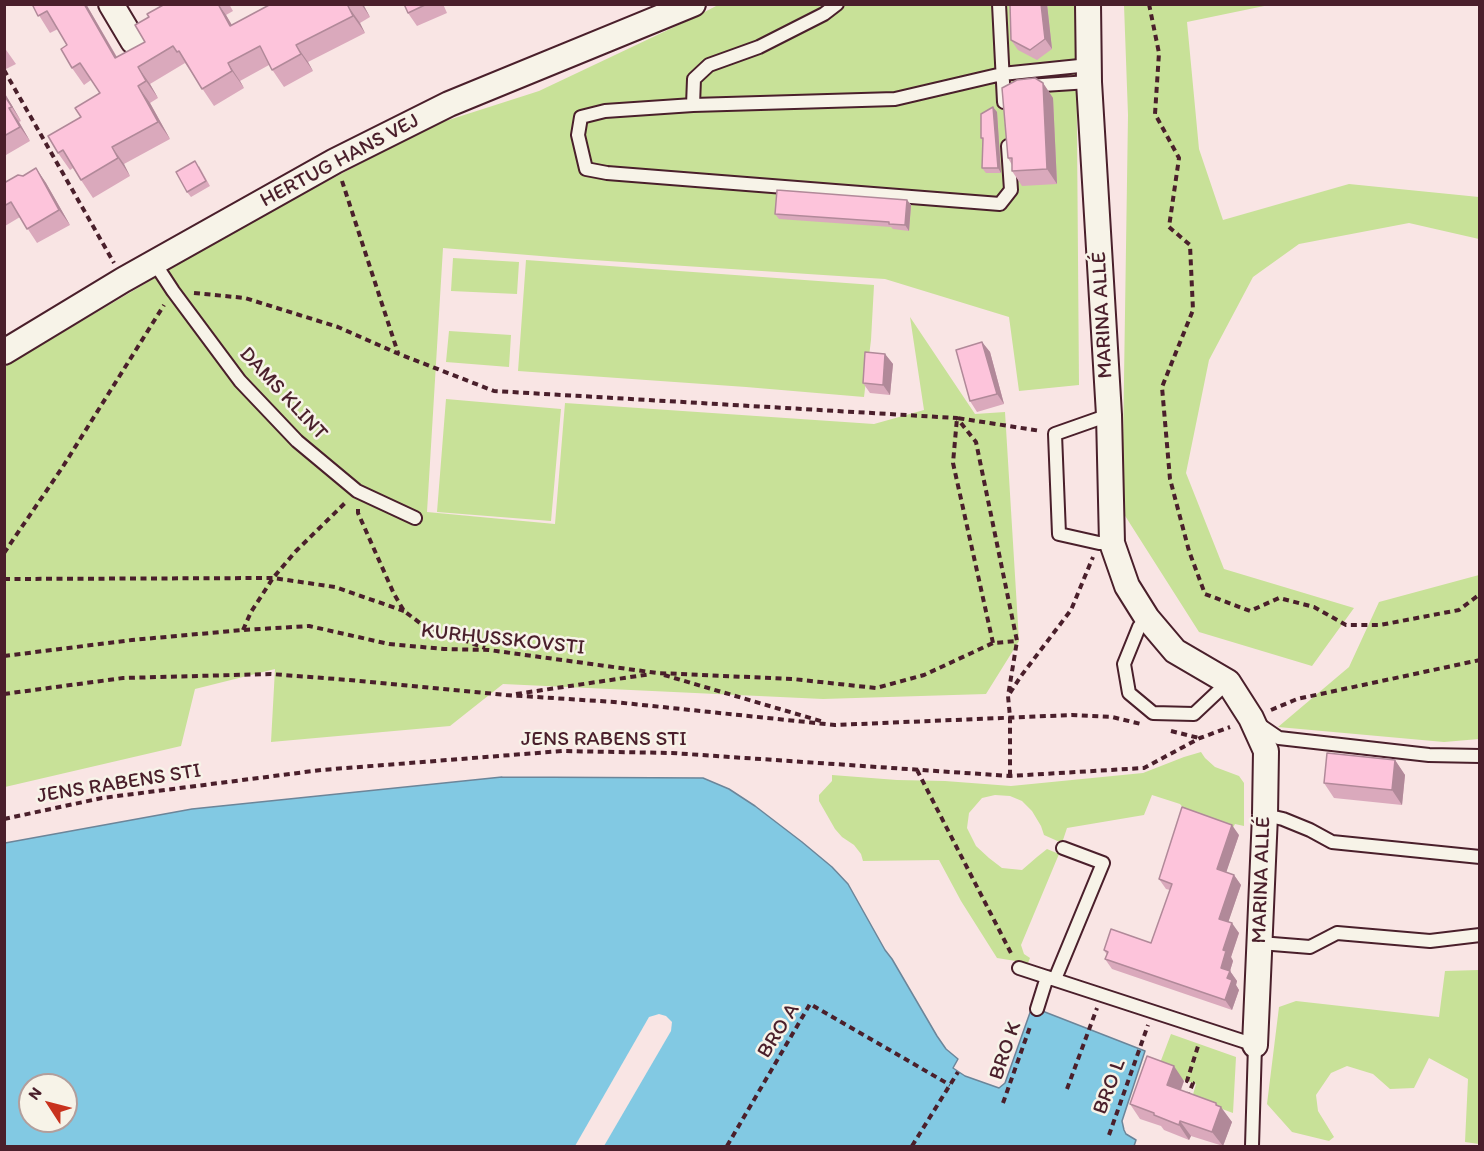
<!DOCTYPE html>
<html>
<head>
<meta charset="utf-8">
<style>
  body { margin:0 }
  #map { position:relative; width:1484px; height:1151px; overflow:hidden; background:#f9e5e4; font-family:Itim,sans-serif }
  canvas { display:block }
  .frame { position:absolute; inset:0; border:6px solid #4a1f2b; pointer-events:none }
  .north { position:absolute; left:18px; top:1073px; width:60px; height:60px; box-sizing:border-box; background:#f7f3e8; border:2px solid #b29e9c; border-radius:50%; rotate:306deg; font-size:16px; font-weight:700; line-height:24px; text-align:center; color:#4a1f2b }
  .north::after { content:''; display:block; margin:auto; width:21px; height:27px; background:#c8321e; clip-path:polygon(50% 0,100% 100%,50% 72%,0 100%) }
</style>
</head>
<body>
<div id="map">
<canvas width="1484" height="1151"></canvas>
<div class="frame"></div>
<div class="north">N</div>
</div>
<script>
const ctx = document.querySelector('canvas').getContext('2d');
ctx.lineJoin = 'round';
function paint(path, color) { ctx.fillStyle = color; ctx.fill(path, 'evenodd'); }
const shape = rows => new Path2D(rows.map(r => 'M' + r).join(''));
function trace(path, color, width, dash) { ctx.strokeStyle = color; ctx.lineWidth = width; ctx.lineCap = dash ? 'butt' : 'round'; ctx.setLineDash(dash || []); ctx.stroke(path); }
function label(font, color, halo, rows, align = 'center') {
  ctx.font = font + ' Itim,sans-serif'; ctx.lineWidth = 5; ctx.setLineDash([]); ctx.textBaseline = 'middle'; ctx.strokeStyle = halo; ctx.fillStyle = color; for (const [text, x, y, turn = 0] of rows) {
    ctx.save(); ctx.translate(x, y); ctx.rotate((+turn || 0) * Math.PI / 180); ctx.textAlign = isNaN(turn) ? turn : align; if (halo) ctx.strokeText(text, 0, 0); ctx.fillText(text, 0, 0); ctx.restore();
  }
}
paint(shape([
  [718,5,1076,5,1079,385,1019,391,1009,317,885,279,577,259,443,248,427,512,555,524,565,403,874,424,924,410,910,317,975,414,1005,412,1019,641,986,694,823,699,503,684,450,726,271,742,275,669,195,689,181,746,5,787,4,367,241,227,433,125,539,91,691,19],
  [1124,5,1269,5,1187,22,1199,149,1223,220,1349,184,1479,197,1479,239,1409,223,1299,244,1253,277,1209,360,1186,473,1224,569,1354,608,1312,666,1199,632,1122,511,1128,115],
  [453,258,519,262,517,294,451,291],
  [526,260,874,285,871,340,864,397,746,387,518,371],
  [449,331,511,335,509,367,446,362],
  [446,399,561,409,551,521,437,512],
  [1479,575,1479,739,1444,742,1278,727,1349,667,1379,602],
  [1201,752,1205,758,1215,767,1239,776,1244,783,1244,826,1235,824,1231,831,1190,816,1180,804,1152,795,1144,815,1067,828,1062,843,1044,835,1041,826,1032,811,1022,801,1010,796,995,795,982,798,969,813,967,828,976,846,989,858,1002,868,1022,870,1037,857,1047,849,1059,854,1021,945,1024,954,1030,958,1028,963,997,958,961,901,939,860,863,861,861,854,854,845,842,837,835,829,819,801,819,795,832,781,832,775,897,780,945,781,1011,786,1143,773,1184,757],
  [1479,970,1479,1144,1465,1142,1468,1079,1429,1058,1414,1088,1390,1089,1373,1074,1347,1066,1331,1073,1316,1095,1318,1111,1334,1137,1329,1141,1292,1132,1267,1104,1279,1007,1296,1001,1439,1017,1445,971],
  [1171,1034,1236,1057,1233,1113,1192,1098,1196,1084,1157,1071]
]), '#c8e198');
const water = shape([
  [502,777,703,778,729,789,755,806,802,842,832,867,848,884,885,950,892,959,937,1036,946,1049,958,1059,953,1068,965,1076,999,1088,1005,1083,1032,1007,1145,1051,1122,1121,1124,1130,1126,1134,1136,1140,1134,1146,5,1146,5,843,192,809,502,777],
  [30,1085,66,1085,66,1121,30,1121,30,1085]
]);
paint(water, '#82c9e3');
trace(water, '#6c8599', 1.5);
paint(shape([
  [659,1014,666,1016,672,1022,671,1031,604,1146,575,1146,649,1017]
]), '#f9e5e4');
const service = shape([
  [999,4,1004,102],
  [1028,86,1089,82],
  [693,105,694,79,709,65,759,47,824,14,837,4],
  [1008,146,1011,190,1000,204,607,173,586,169,578,135,581,117,605,111,693,105,895,99,1002,74,1089,65],
  [154,262,173,291,240,381,297,441,357,491,415,518],
  [1109,415,1055,434,1059,534,1099,543,1112,543],
  [1147,618,1139,627,1124,664,1129,693,1153,713,1194,714,1228,682],
  [1257,723,1279,738,1429,755,1480,756],
  [1265,815,1283,819,1310,830,1332,842,1480,857],
  [1260,943,1310,947,1337,933,1430,941,1480,935],
  [1019,968,1255,1045,1252,1146],
  [1055,979,1103,863,1063,848],
  [1037,1009,1047,977]
]);
const minor = shape([
  [111,4,133,41],
  [1088,4,1089,82,1109,415,1112,543,1127,586,1147,618,1175,651,1228,682,1251,718,1266,751,1265,815,1255,1045],
  [4,352,123,280,335,161,449,104,693,4]
]);
trace(service, '#4a1f2b', 16);
trace(minor, '#4a1f2b', 28);
trace(shape([
  [1149,4,1159,53,1155,114,1179,158,1169,227,1190,245,1193,310,1162,387,1170,479,1189,551,1205,594,1250,611,1279,598,1314,607,1346,625,1380,625,1459,610,1480,594],
  [4,70,114,263],
  [342,181,398,353],
  [194,293,245,298,338,327,399,354,494,391,957,418,976,442,1017,641,1008,696,1010,717,1010,776],
  [358,509,358,513,394,594,404,611,424,626,485,648],
  [4,553,62,468,164,305],
  [4,579,273,578,335,587,404,611],
  [243,630,251,612,273,578,296,551,347,501],
  [993,643,953,463,957,418,1041,431],
  [4,656,132,640,243,630,309,626,389,644,444,649,489,650,657,673,793,679,876,688,924,675,993,643,1017,641],
  [664,675,824,722],
  [1010,693,1021,676,1071,610,1093,557],
  [4,694,123,678,271,674,349,680,506,695,614,702,835,725,1072,715,1112,717,1141,724],
  [516,694,651,674],
  [1271,710,1297,699,1480,660],
  [1171,731,1199,738],
  [917,770,1012,955],
  [4,819,102,798,321,770,562,751,672,753,1010,776,1144,768,1200,738,1230,727],
  [1067,1089,1097,1008],
  [1187,1098,1193,1083,1187,1081,1199,1043],
  [1003,1103,1031,1024],
  [1109,1135,1148,1025],
  [727,1146,810,1004,950,1085],
  [912,1146,958,1072]
]), '#4a1f2b', 4, [6, 4.5]);
trace(service, '#f7f3e8', 12);
trace(minor, '#f7f3e8', 24);
paint(shape([
  [32,4,86,4,117,57,145,42,149,17,165,4,229,4,233,11,226,15,232,25,271,4,363,4,370,17,360,23,365,33,308,62,313,71,284,87,269,65,240,81,244,88,214,106,185,63,150,84,158,98,150,103,170,139,124,164,130,176,93,198,73,168,70,170,58,153,81,117,100,93,91,80,84,85,72,68,67,45,58,29,50,33],
  [404,4,443,4,447,13,417,26,408,13],
  [1047,4,1052,49,1037,60,1018,50,1011,40],
  [4,47,16,64,4,70],
  [1043,83,1053,98,1057,184,1022,186,1012,171,1012,165,1008,158],
  [4,92,21,121,19,122,30,141,6,155,4,153],
  [993,107,997,112,1001,173,986,173,982,168,983,141,981,138],
  [199,166,210,186,191,197,187,192],
  [36,168,46,183,70,225,37,243,20,217,5,226,4,183,23,176],
  [907,200,911,205,909,231,893,229,891,227,779,219,775,214],
  [982,342,990,352,1004,404,977,412,970,401],
  [885,354,893,364,890,395,870,393,863,383],
  [1395,760,1405,775,1402,805,1334,798,1324,783],
  [1239,835,1226,872,1234,875,1241,885,1228,922,1239,933,1231,957,1233,961,1230,971,1237,981,1236,985,1239,990,1232,1010,1112,969,1105,959,1107,955,1104,950,1151,943,1170,890,1166,889,1159,879],
  [1184,1081,1181,1090,1218,1106,1232,1122,1223,1146,1191,1136,1189,1140,1164,1130,1161,1126,1140,1119,1130,1104]
]), '#daa9bc');
paint(shape([
  [84,4,86,4,127,75,115,58],
  [218,4,226,15,242,43,230,26],
  [361,4,363,4,370,17],
  [1041,4,1047,4,1052,49,1045,39],
  [348,6,360,23,365,33,353,16],
  [296,45,308,62,313,71,301,54],
  [228,63,240,81,244,88,232,71],
  [138,67,150,84,158,98,146,81],
  [1043,83,1053,98,1057,184,1047,169],
  [138,86,150,103,170,139,158,122],
  [4,92,21,121,4,95],
  [993,107,997,112,1001,173,998,168],
  [9,108,19,122,30,141,20,127],
  [112,147,124,164,130,176,118,158],
  [36,168,46,183,70,225,59,210],
  [907,200,911,205,909,231,905,225],
  [982,342,990,352,1004,404,997,394],
  [885,354,893,364,890,395,883,385],
  [1395,760,1405,775,1402,805,1392,790],
  [1232,825,1239,835,1224,879,1217,869],
  [1234,875,1241,885,1226,929,1219,919],
  [1232,923,1239,933,1231,957,1233,961,1230,971,1237,981,1236,985,1239,990,1232,1010,1225,1000,1221,968,1223,950],
  [1174,1066,1184,1081,1177,1100,1167,1085],
  [1216,1103,1220,1109,1221,1107,1232,1122,1223,1146,1212,1132],
  [1180,1121,1191,1136,1189,1140,1179,1125]
]), '#b18999');
const building = shape([
  [32,4,84,4,115,58,145,42,135,25,149,17,147,14,165,4,218,4,230,26,271,4,350,4,348,6,353,16,296,45,301,54,272,70,260,46,228,63,232,71,202,89,179,51,177,52,173,46,138,67,146,81,138,86,158,122,112,147,118,158,81,180,63,150,58,153,48,136,81,117,75,108,100,93,80,63,72,68,61,49,67,45,47,11,38,16,32,4],
  [404,4,427,4,408,13,404,4],
  [1010,4,1041,4,1045,39,1030,50,1011,40,1010,4],
  [1035,78,1043,83,1047,169,1012,171,1012,158,1008,158,1002,88,1017,80,1035,78],
  [4,95,12,107,9,108,20,127,4,136,4,95],
  [993,107,998,168,982,168,983,138,981,138,981,114,993,107],
  [195,161,206,181,187,192,176,172,195,161],
  [36,168,59,210,27,229,11,202,4,206,4,183,18,175,23,176,36,168],
  [777,190,907,200,905,225,889,224,889,222,775,214,777,190],
  [982,342,997,394,970,401,956,350,982,342],
  [865,352,885,354,883,385,863,383,865,352],
  [1327,753,1395,760,1392,790,1324,783,1327,753],
  [1182,807,1232,825,1217,869,1234,875,1219,919,1232,923,1223,950,1226,951,1221,968,1230,971,1227,978,1232,980,1225,1000,1105,959,1108,952,1104,950,1111,929,1151,943,1172,884,1159,879,1182,807],
  [1147,1056,1174,1066,1167,1085,1216,1103,1216,1105,1221,1107,1212,1132,1180,1121,1179,1125,1154,1115,1154,1113,1130,1104,1147,1056]
]);
paint(building, '#fdc4db');
trace(building, '#b18999', 1.5);
label('21px', '#4a1f2b', '#f7f3e8', [
  ["HERTUG HANS VEJ",340,161,-28],
  ["MARINA ALLÉ",1103,315,-93],
  ["DAMS KLINT",283,394,47],
  ["KURHUSSKOVSTI",503,640,6],
  ["JENS RABENS STI",604,740],
  ["JENS RABENS STI",119,784,-9],
  ["MARINA ALLÉ",1262,880,-88],
  ["BRO A",779,1031,-58],
  ["BRO K",1006,1051,-71],
  ["BRO L",1110,1087,-69]
]);
</script>
</body>
</html>
